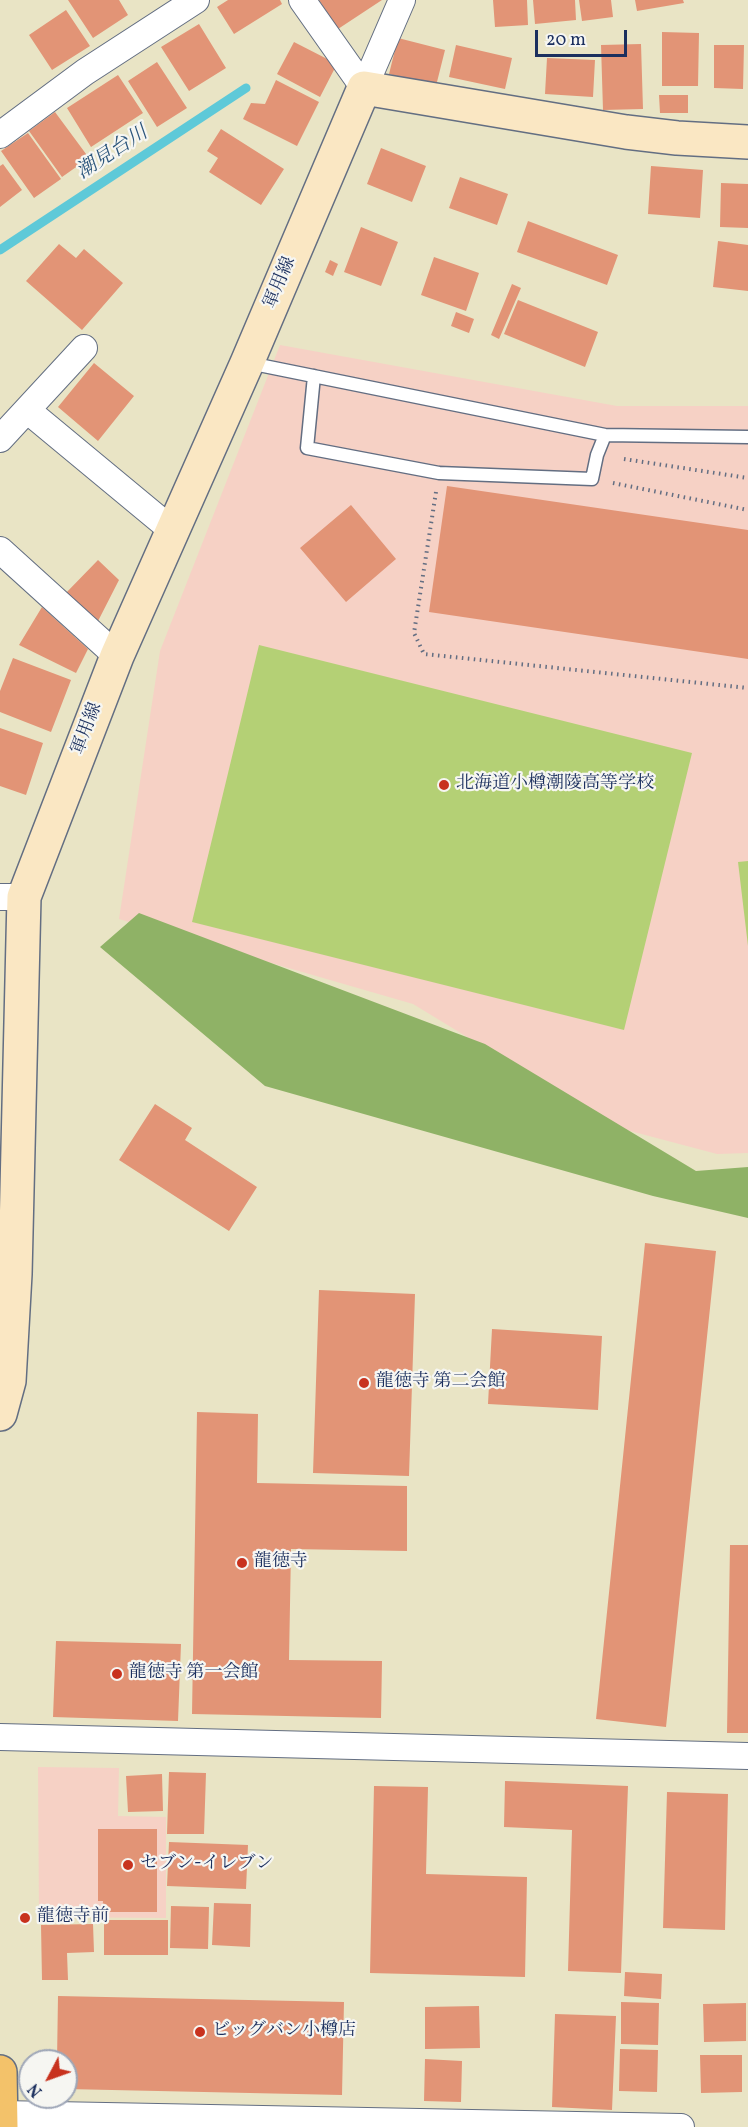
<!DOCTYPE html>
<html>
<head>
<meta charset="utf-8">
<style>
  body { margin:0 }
  #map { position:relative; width:748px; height:2127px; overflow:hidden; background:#e9e4c5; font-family:Vollkorn,serif }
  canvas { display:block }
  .north { position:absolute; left:18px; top:2049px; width:60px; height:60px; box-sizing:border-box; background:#f6f6f2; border:2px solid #9ea6b7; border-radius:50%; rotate:229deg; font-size:16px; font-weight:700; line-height:24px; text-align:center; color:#1b2f5e }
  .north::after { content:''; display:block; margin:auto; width:21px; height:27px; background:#c8321e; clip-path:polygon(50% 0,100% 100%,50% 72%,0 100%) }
  .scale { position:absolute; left:535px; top:30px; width:92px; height:27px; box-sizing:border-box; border:3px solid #1b2f5e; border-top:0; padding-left:8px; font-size:18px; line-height:21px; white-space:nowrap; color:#1b2f5e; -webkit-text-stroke:4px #f6f6f2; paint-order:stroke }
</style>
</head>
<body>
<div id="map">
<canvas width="748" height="2127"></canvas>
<div class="north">N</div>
<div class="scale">20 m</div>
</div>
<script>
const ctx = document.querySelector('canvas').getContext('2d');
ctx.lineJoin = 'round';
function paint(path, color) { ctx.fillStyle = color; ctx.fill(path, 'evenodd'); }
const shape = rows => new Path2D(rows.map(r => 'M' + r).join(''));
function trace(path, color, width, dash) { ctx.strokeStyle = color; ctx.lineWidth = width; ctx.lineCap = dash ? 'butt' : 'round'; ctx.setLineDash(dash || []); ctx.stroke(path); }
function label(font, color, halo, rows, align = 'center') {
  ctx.font = font + ' Vollkorn,"Noto Serif JP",serif'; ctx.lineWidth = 4.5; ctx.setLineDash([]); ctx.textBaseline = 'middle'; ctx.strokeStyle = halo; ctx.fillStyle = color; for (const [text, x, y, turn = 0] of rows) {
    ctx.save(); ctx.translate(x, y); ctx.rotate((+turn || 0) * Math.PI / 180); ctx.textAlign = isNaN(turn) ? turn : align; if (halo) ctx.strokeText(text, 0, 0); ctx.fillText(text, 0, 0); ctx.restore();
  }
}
paint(shape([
  [280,345,617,406,748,406,748,1153,717,1154,615,1127,413,1004,119,919,160,651],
  [38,1767,119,1768,118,1816,166,1817,166,1918,39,1917]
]), '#f6d1c5');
paint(shape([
  [259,645,692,753,624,1030,192,922],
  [748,861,748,946,738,862]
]), '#b4d075');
paint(shape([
  [139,913,485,1044,696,1171,748,1167,748,1218,653,1196,265,1086,100,947]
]), '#8fb266');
trace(shape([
  [0,250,246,88]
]), '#5ec9d8', 9);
paint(shape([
  [68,0,119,0,128,15,93,38],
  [228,0,280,0,282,4,234,34,217,7],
  [319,0,382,0,338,29],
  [493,0,527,0,528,25,495,27],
  [533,0,575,0,576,20,535,24],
  [579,0,611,0,613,17,582,21],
  [635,0,683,0,684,3,637,11],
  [66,10,90,46,52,70,29,35],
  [199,24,226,68,189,91,161,47],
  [662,32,699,33,698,86,662,86],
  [398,38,445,50,436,86,389,74],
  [294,42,337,64,320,97,277,74],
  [641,44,643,109,603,110,601,45],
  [456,45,512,58,505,89,449,77],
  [714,45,744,45,743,89,714,88],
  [547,58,595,60,593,97,545,94],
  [157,62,187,108,157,127,128,81],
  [118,75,143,113,91,147,67,108],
  [276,80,319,102,297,146,243,119,251,103,265,104],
  [659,95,688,95,688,113,660,113],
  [55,112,89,158,62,177,29,131],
  [221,129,284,169,261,205,209,172,218,158,207,151],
  [28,133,61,179,34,198,1,151],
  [381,148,426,166,412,202,367,184],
  [3,164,22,190,0,207,0,166],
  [651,166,703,170,700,218,648,214],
  [460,177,508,194,497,225,449,208],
  [721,183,748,184,748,228,720,227],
  [528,221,618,255,607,285,517,252],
  [361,227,398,242,381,286,344,272],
  [718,241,748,245,748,291,713,287],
  [59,244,76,258,84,249,123,283,82,330,26,281],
  [434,257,479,273,466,311,421,295],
  [330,260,338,264,333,276,325,272],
  [512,284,521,288,499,339,491,335],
  [518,300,598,332,585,367,504,334],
  [456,312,474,319,469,333,451,326],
  [94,363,134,396,98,441,58,407],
  [447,486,748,530,748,659,429,612],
  [351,505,396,559,346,602,300,548],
  [98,560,119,580,96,625,64,595],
  [42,607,88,649,76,673,19,645],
  [13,658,71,680,51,732,0,712,0,691],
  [0,728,43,743,26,795,0,786],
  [155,1104,192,1128,185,1140,257,1187,229,1231,119,1160],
  [645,1243,716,1251,666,1727,596,1719],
  [319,1290,415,1294,409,1476,313,1473],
  [492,1329,602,1336,598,1410,488,1404],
  [197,1412,258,1414,257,1483,407,1486,407,1551,291,1549,289,1660,382,1661,381,1718,192,1714],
  [730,1545,748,1545,748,1733,727,1733],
  [56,1641,181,1644,178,1721,53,1717],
  [169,1772,206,1773,204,1834,167,1834],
  [162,1774,163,1811,128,1812,126,1776],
  [505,1781,628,1786,621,1973,568,1971,572,1830,504,1827],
  [374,1786,428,1787,426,1874,527,1877,525,1977,370,1973],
  [667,1792,728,1794,725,1930,663,1928],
  [98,1829,157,1829,157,1912,102,1912,103,1901,98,1901],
  [169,1842,248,1845,246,1889,167,1886],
  [214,1903,251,1904,250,1947,212,1945],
  [171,1906,209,1907,208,1949,170,1948],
  [104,1920,168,1920,168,1955,104,1955],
  [93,1924,94,1952,67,1953,68,1980,42,1980,41,1925],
  [625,1972,662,1974,661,1999,624,1996],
  [58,1996,344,2002,342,2095,66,2089,66,2061,57,2061],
  [621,2002,659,2003,658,2045,621,2044],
  [746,2003,746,2041,704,2042,703,2004],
  [479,2006,480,2048,425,2049,425,2007],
  [555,2014,616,2016,612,2110,552,2107],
  [620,2049,658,2050,657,2092,619,2091],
  [700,2055,742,2055,742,2092,701,2093],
  [425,2059,462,2061,461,2102,424,2101]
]), '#e29476');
const lane = shape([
  [249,363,605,435,748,437],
  [314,376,307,448,439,473,592,479,597,455,605,435]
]);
const street = shape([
  [302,0,364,88],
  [364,88,402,0],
  [0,135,85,72,196,0],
  [27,410,173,531],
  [0,439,84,348],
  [0,550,117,656],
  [0,897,24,897],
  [0,1737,748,1756],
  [1,2114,681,2127]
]);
const secondary = shape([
  [0,1414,9,1381,15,1274,24,897,117,656,247,363,364,88,626,132,677,138,748,142]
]);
const highway = shape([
  [0,2072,1,2127]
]);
trace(lane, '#636e82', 15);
trace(street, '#636e82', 28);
trace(secondary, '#636e82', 36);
trace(highway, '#636e82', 36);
trace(shape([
  [624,459,748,478],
  [613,483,748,510],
  [436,492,414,633,424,654,748,688]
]), '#636e82', 4, [1.5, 4.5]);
trace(lane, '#fff', 12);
trace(street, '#fff', 26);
trace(secondary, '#fae7c3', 33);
trace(highway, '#f3c26a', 33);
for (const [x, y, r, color] of [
  [444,785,6,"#c8321e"],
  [364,1383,6,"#c8321e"],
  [242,1563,6,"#c8321e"],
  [117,1674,6,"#c8321e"],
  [128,1865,6,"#c8321e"],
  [25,1918,6,"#c8321e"],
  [200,2032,6,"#c8321e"]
]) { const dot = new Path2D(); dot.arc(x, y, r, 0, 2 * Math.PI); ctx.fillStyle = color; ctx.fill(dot); trace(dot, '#f6f6f2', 2); }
label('18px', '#1b2f5e', '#f6f6f2', [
  ["軍用線",281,283,-67],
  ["軍用線",88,729,-69]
]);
label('18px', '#1b2f5e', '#f6f6f2', [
  ["北海道小樽潮陵高等学校",456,785],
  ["龍徳寺 第二会館",376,1383],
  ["龍徳寺",254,1563],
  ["龍徳寺 第一会館",129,1674],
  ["セブン-イレブン",140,1865],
  ["龍徳寺前",37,1918],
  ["ビッグバン小樽店",212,2032]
], 'left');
label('italic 20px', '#2c567c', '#f6f6f2', [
  ["潮見台川",113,154,-33]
]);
</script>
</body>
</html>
